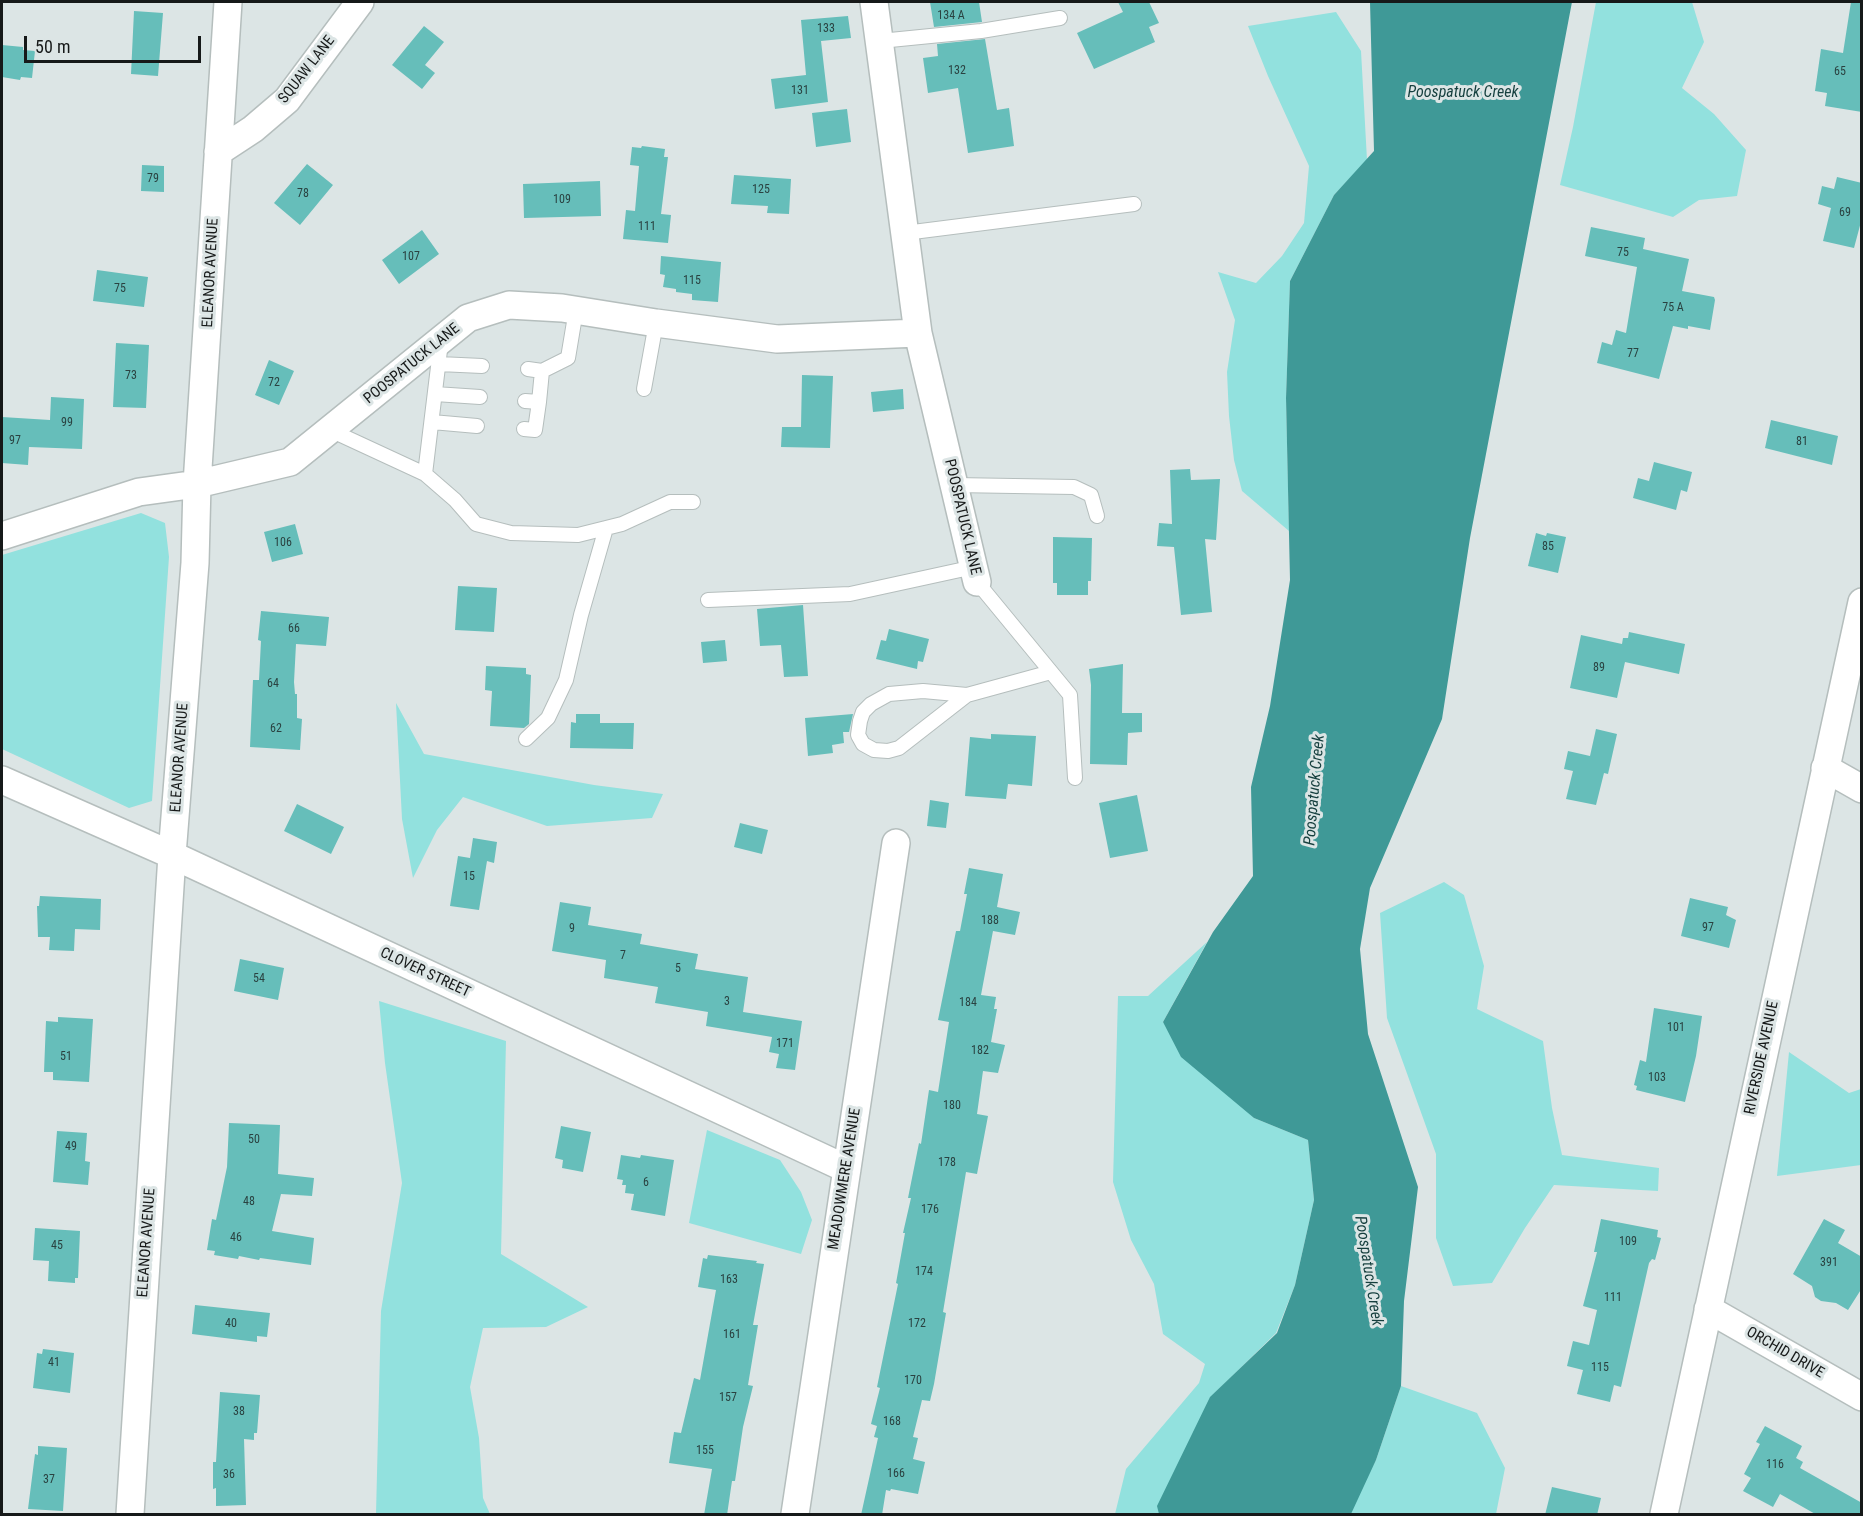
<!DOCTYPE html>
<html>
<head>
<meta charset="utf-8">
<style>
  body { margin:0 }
  #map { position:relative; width:1863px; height:1516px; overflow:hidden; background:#dce5e5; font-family:"Roboto Condensed",sans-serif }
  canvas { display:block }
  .frame { position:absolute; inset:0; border:3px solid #161919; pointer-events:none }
  .scale { position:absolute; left:24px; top:36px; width:177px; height:27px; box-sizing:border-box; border:3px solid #161919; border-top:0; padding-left:8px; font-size:18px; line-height:21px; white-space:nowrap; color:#161919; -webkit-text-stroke:4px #dce5e5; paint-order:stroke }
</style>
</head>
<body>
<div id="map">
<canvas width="1863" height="1516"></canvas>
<div class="frame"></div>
<div class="scale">50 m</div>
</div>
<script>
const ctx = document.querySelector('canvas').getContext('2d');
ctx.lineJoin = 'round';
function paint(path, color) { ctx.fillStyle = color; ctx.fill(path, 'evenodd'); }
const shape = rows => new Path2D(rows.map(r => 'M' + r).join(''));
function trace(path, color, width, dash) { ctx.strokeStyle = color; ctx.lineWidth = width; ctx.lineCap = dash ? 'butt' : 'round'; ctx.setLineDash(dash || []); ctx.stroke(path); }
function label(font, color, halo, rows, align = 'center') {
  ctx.font = font + ' "Roboto Condensed",sans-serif'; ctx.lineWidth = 6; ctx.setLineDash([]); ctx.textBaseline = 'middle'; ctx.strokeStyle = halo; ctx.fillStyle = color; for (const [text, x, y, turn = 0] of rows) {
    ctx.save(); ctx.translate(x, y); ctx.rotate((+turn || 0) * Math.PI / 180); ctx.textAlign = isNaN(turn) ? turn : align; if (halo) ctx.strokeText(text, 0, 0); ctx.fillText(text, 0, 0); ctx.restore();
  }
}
paint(shape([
  [1596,2,1692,2,1704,42,1682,88,1714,114,1746,150,1737,196,1699,200,1673,217,1560,185,1573,127],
  [1336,12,1361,51,1367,160,1334,195,1290,281,1286,398,1289,531,1242,491,1234,460,1229,416,1227,372,1235,320,1218,272,1256,283,1282,256,1304,223,1309,166,1268,76,1248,26],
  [141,513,165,523,169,557,152,801,129,808,2,749,2,555],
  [396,703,424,754,594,785,663,794,652,818,547,826,463,797,437,830,413,878,402,819],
  [1444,882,1464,895,1484,966,1477,1009,1543,1041,1552,1108,1562,1155,1659,1168,1658,1191,1554,1185,1525,1228,1492,1283,1453,1286,1436,1238,1436,1154,1387,1018,1380,913],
  [1207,942,1163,1022,1254,1118,1308,1140,1314,1200,1295,1285,1276,1333,1210,1398,1180,1514,1115,1514,1126,1469,1199,1383,1205,1364,1163,1334,1154,1284,1131,1240,1113,1182,1118,996,1148,996],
  [379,1001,506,1041,501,1254,588,1307,546,1327,483,1328,470,1387,479,1438,483,1498,490,1514,376,1514,381,1311,402,1183,385,1063],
  [1789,1052,1849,1093,1861,1089,1861,1165,1777,1176],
  [707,1130,780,1160,801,1192,812,1220,801,1254,689,1223],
  [1401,1386,1477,1413,1505,1468,1496,1514,1347,1514,1376,1460]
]), '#92e1de');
paint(shape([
  [1370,2,1572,2,1470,538,1442,719,1370,888,1360,949,1368,1034,1418,1187,1404,1301,1401,1386,1376,1460,1351,1514,1159,1514,1157,1506,1210,1397,1277,1333,1295,1285,1314,1200,1308,1140,1254,1118,1181,1057,1163,1022,1213,932,1253,876,1251,787,1270,706,1290,580,1286,398,1290,281,1334,195,1374,151]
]), '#3f9997');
paint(shape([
  [930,2,979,2,982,22,934,27],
  [1118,2,1149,2,1159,23,1149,27,1155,42,1094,69,1077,33,1123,12],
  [1851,2,1862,3,1862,112,1825,106,1827,93,1815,91,1821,49,1843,53],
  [134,11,163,13,158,76,131,74],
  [848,16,851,38,821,41,828,102,775,109,771,79,806,75,801,20],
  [424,26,444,42,425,65,435,73,422,89,392,65],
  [985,39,997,110,1009,108,1014,146,968,153,958,88,928,93,923,58,938,56,937,44],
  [2,45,23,47,23,50,35,51,32,78,21,77,20,80,2,77],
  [847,109,851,142,816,147,812,113],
  [642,146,665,149,664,157,668,157,661,214,671,215,668,243,623,239,626,210,635,211,639,166,630,165,632,147,641,148],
  [307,164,333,185,300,225,274,203],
  [142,165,164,166,164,192,141,191],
  [734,175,791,179,789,214,767,213,768,206,731,204],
  [1837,177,1862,183,1862,218,1854,248,1823,241,1831,208,1818,204,1822,186,1834,189],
  [600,181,601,216,524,218,523,184],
  [1591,227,1645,238,1643,249,1689,259,1682,291,1714,297,1715,300,1710,330,1688,326,1688,329,1673,326,1659,379,1597,363,1602,342,1612,345,1616,330,1626,333,1637,267,1585,256],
  [422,230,439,254,399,284,382,260],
  [661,256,721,262,718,302,692,300,692,294,676,292,676,289,663,287,665,275,660,274],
  [97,270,148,277,144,307,93,301],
  [116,343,149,345,146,408,113,407],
  [269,360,294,371,279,405,255,395],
  [802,375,833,376,830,448,781,447,782,427,801,427],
  [903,389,904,409,873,412,871,392],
  [51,397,84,399,82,449,29,447,28,465,2,463,2,417,50,420],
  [1771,420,1838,436,1832,465,1765,448],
  [1654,462,1692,472,1687,492,1681,490,1676,510,1633,498,1638,478,1649,481],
  [1190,469,1191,480,1220,479,1216,540,1205,539,1212,612,1181,615,1174,547,1157,546,1159,523,1172,524,1170,470],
  [295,524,303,554,272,562,264,532],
  [1536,533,1546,536,1547,533,1566,537,1558,573,1528,566],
  [1053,537,1092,538,1091,581,1088,581,1088,595,1057,595,1057,583,1053,583],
  [458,586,497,588,494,632,455,630],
  [803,605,808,676,784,677,781,645,760,646,757,609],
  [261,611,329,617,326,646,296,644,294,682,295,694,297,694,297,718,302,719,300,750,250,747,253,680,259,680,261,641,258,640],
  [889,629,929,639,923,662,918,661,917,669,876,659,881,640,886,641],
  [1629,632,1685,644,1679,674,1625,662,1617,698,1570,688,1581,635,1622,644,1623,638,1628,638],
  [725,640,727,661,703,663,701,642],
  [1123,664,1122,713,1142,713,1142,732,1128,733,1127,765,1090,764,1091,685,1089,669],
  [486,666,526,668,526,674,531,675,529,724,524,728,490,726,492,691,485,690],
  [576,714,600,714,600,723,634,723,633,749,570,748,571,722,576,723],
  [853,714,849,732,843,732,844,743,832,745,833,753,808,756,805,718],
  [1596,729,1617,734,1608,774,1604,773,1596,805,1566,799,1573,771,1564,769,1568,751,1590,756],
  [991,734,1036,736,1032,786,1008,784,1006,799,965,796,970,737,991,739],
  [1137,795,1148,851,1110,858,1099,803],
  [930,800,949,803,946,828,927,826],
  [297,804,344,827,331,854,284,831],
  [740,823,768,830,762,854,734,847],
  [473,838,497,842,494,863,487,861,479,910,450,906,458,856,470,858],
  [969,868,1003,874,997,907,1020,912,1015,935,993,931,981,995,996,997,994,1009,997,1009,991,1042,1005,1045,998,1073,983,1071,977,1114,988,1116,977,1174,966,1172,943,1312,946,1313,934,1384,930,1401,922,1400,913,1437,918,1438,913,1459,925,1462,918,1494,891,1489,890,1491,886,1490,882,1515,861,1515,878,1438,874,1437,877,1426,871,1424,880,1388,877,1387,898,1284,896,1283,905,1233,903,1233,911,1198,908,1198,919,1143,921,1144,929,1090,938,1092,949,1022,938,1020,956,931,960,931,967,894,964,894],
  [40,896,101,899,100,930,75,929,74,951,49,950,50,937,38,937,37,906,39,906],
  [1690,898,1728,907,1726,915,1736,920,1729,948,1681,936],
  [560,902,591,907,588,925,642,934,640,944,698,954,695,969,748,977,743,1012,802,1021,795,1070,776,1068,779,1054,769,1052,772,1037,706,1026,708,1012,655,1003,658,987,604,978,606,960,552,951],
  [240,959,284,968,278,1000,234,991],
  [1654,1008,1702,1016,1696,1056,1685,1102,1636,1090,1637,1086,1634,1085,1640,1060,1646,1062],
  [58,1017,93,1019,89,1082,53,1080,53,1072,44,1072,46,1021,58,1022],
  [229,1123,280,1125,278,1174,314,1178,312,1196,281,1194,272,1231,314,1238,311,1265,260,1258,259,1260,239,1256,238,1259,214,1255,215,1251,207,1250,212,1219,216,1220,227,1167],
  [561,1126,591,1132,583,1172,562,1168,563,1160,555,1158],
  [57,1131,87,1133,85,1161,90,1162,88,1185,53,1182],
  [621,1155,640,1158,641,1155,674,1160,665,1216,631,1210,634,1194,625,1193,626,1185,622,1185,623,1180,617,1179],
  [1601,1219,1658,1230,1657,1237,1661,1238,1655,1260,1652,1259,1649,1263,1621,1387,1614,1385,1610,1402,1577,1394,1583,1370,1567,1366,1573,1341,1589,1345,1597,1310,1583,1306,1597,1252,1594,1252],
  [1824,1219,1845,1230,1838,1243,1862,1257,1862,1288,1848,1310,1836,1303,1821,1301,1815,1297,1812,1286,1793,1274],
  [35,1228,80,1231,78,1278,75,1278,75,1283,48,1281,49,1261,33,1260],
  [708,1255,757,1261,756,1263,764,1264,753,1325,758,1325,748,1385,753,1386,743,1427,735,1481,732,1481,727,1515,704,1515,712,1469,669,1463,674,1432,681,1433,694,1378,700,1380,716,1290,698,1287,703,1258,707,1259],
  [195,1305,270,1313,267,1337,257,1336,257,1342,192,1334],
  [43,1349,74,1353,70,1393,33,1388,37,1353,42,1354],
  [220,1392,260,1395,257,1433,254,1433,254,1440,244,1439,246,1505,216,1506,216,1488,213,1489,213,1462,216,1462],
  [1765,1426,1802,1446,1796,1458,1803,1462,1800,1468,1862,1503,1862,1515,1817,1515,1780,1494,1773,1507,1743,1491,1751,1478,1744,1474,1760,1444,1756,1442],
  [38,1446,67,1448,63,1511,28,1509,35,1454,38,1455],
  [1552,1487,1601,1498,1597,1515,1545,1515]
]), '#66beba');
const lane = shape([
  [880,41,981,31,1060,18],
  [905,233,1134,204],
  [439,364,482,366],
  [528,369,542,371,568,358,576,310],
  [644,389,656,323],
  [435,394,480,397],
  [525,401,539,402,542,371],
  [432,422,477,426],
  [524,429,535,430,539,402],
  [330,430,425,474,455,500,476,524,511,533,578,535,622,524,670,502,693,502],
  [425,474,441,342],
  [954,485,1074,487,1091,495,1097,516],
  [977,582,1070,695,1075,778],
  [708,600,850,594,974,567],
  [967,695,899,748,888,751,874,750,863,744,858,735,860,721,863,712,871,704,889,694,923,691,967,695,1051,672],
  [526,739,548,718,566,680,581,615,606,528]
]);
const street = shape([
  [874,2,918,333,977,582],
  [218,152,253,129,287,100,360,2],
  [2,536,139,492,197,484,290,462,468,318,509,305,562,308,656,323,777,339,918,333],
  [1825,768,1862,789],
  [2,780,172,855,847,1169],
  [1708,1309,1862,1397],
  [130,1514,172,855,195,563,197,484,228,2],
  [795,1514,896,843],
  [1664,1514,1862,602]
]);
trace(lane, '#b5bebd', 16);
trace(street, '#b5bebd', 30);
trace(lane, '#fff', 14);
trace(street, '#fff', 27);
label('12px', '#2a4241', null, [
  ["134 A",951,16],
  ["133",826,29],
  ["132",957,71],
  ["65",1840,72],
  ["131",800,91],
  ["79",153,179],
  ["125",761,190],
  ["78",303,194],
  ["109",562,200],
  ["69",1845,213],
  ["111",647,227],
  ["75",1623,253],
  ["107",411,257],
  ["115",692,281],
  ["75",120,289],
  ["75 A",1673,308],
  ["77",1633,354],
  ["73",131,376],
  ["72",274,383],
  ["99",67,423],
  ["97",15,441],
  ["81",1802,442],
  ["106",283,543],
  ["85",1548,547],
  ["66",294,629],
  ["89",1599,668],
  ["64",273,684],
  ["62",276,729],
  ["15",469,877],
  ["188",990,921],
  ["97",1708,928],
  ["9",572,929],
  ["7",623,956],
  ["5",678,969],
  ["54",259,979],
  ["3",727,1002],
  ["184",968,1003],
  ["101",1676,1028],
  ["171",785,1044],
  ["182",980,1051],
  ["51",66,1057],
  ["103",1657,1078],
  ["180",952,1106],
  ["50",254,1140],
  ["49",71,1147],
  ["178",947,1163],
  ["6",646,1183],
  ["48",249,1202],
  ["176",930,1210],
  ["46",236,1238],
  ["109",1628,1242],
  ["45",57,1246],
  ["391",1829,1263],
  ["174",924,1272],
  ["163",729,1280],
  ["111",1613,1298],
  ["40",231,1324],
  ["172",917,1324],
  ["161",732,1335],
  ["41",54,1363],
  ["115",1600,1368],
  ["170",913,1381],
  ["157",728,1398],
  ["38",239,1412],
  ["168",892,1422],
  ["155",705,1451],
  ["116",1775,1465],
  ["166",896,1474],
  ["36",229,1475],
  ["37",49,1480]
]);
label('15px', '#161919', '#dce5e5', [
  ["SQUAW LANE",307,70,-52],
  ["ELEANOR AVENUE",211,273,-87],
  ["POOSPATUCK LANE",412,364,-39],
  ["POOSPATUCK LANE",962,517,77],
  ["ELEANOR AVENUE",180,758,-86],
  ["CLOVER STREET",425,973,25],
  ["RIVERSIDE AVENUE",1762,1058,-78],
  ["MEADOWMERE AVENUE",845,1179,-81],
  ["ELEANOR AVENUE",147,1243,-86],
  ["ORCHID DRIVE",1785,1353,30]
]);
label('italic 16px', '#153f3e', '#dce5e5', [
  ["Poospatuck Creek",1463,93],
  ["Poospatuck Creek",1315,790,-85],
  ["Poospatuck Creek",1368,1271,81]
]);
</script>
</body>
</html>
